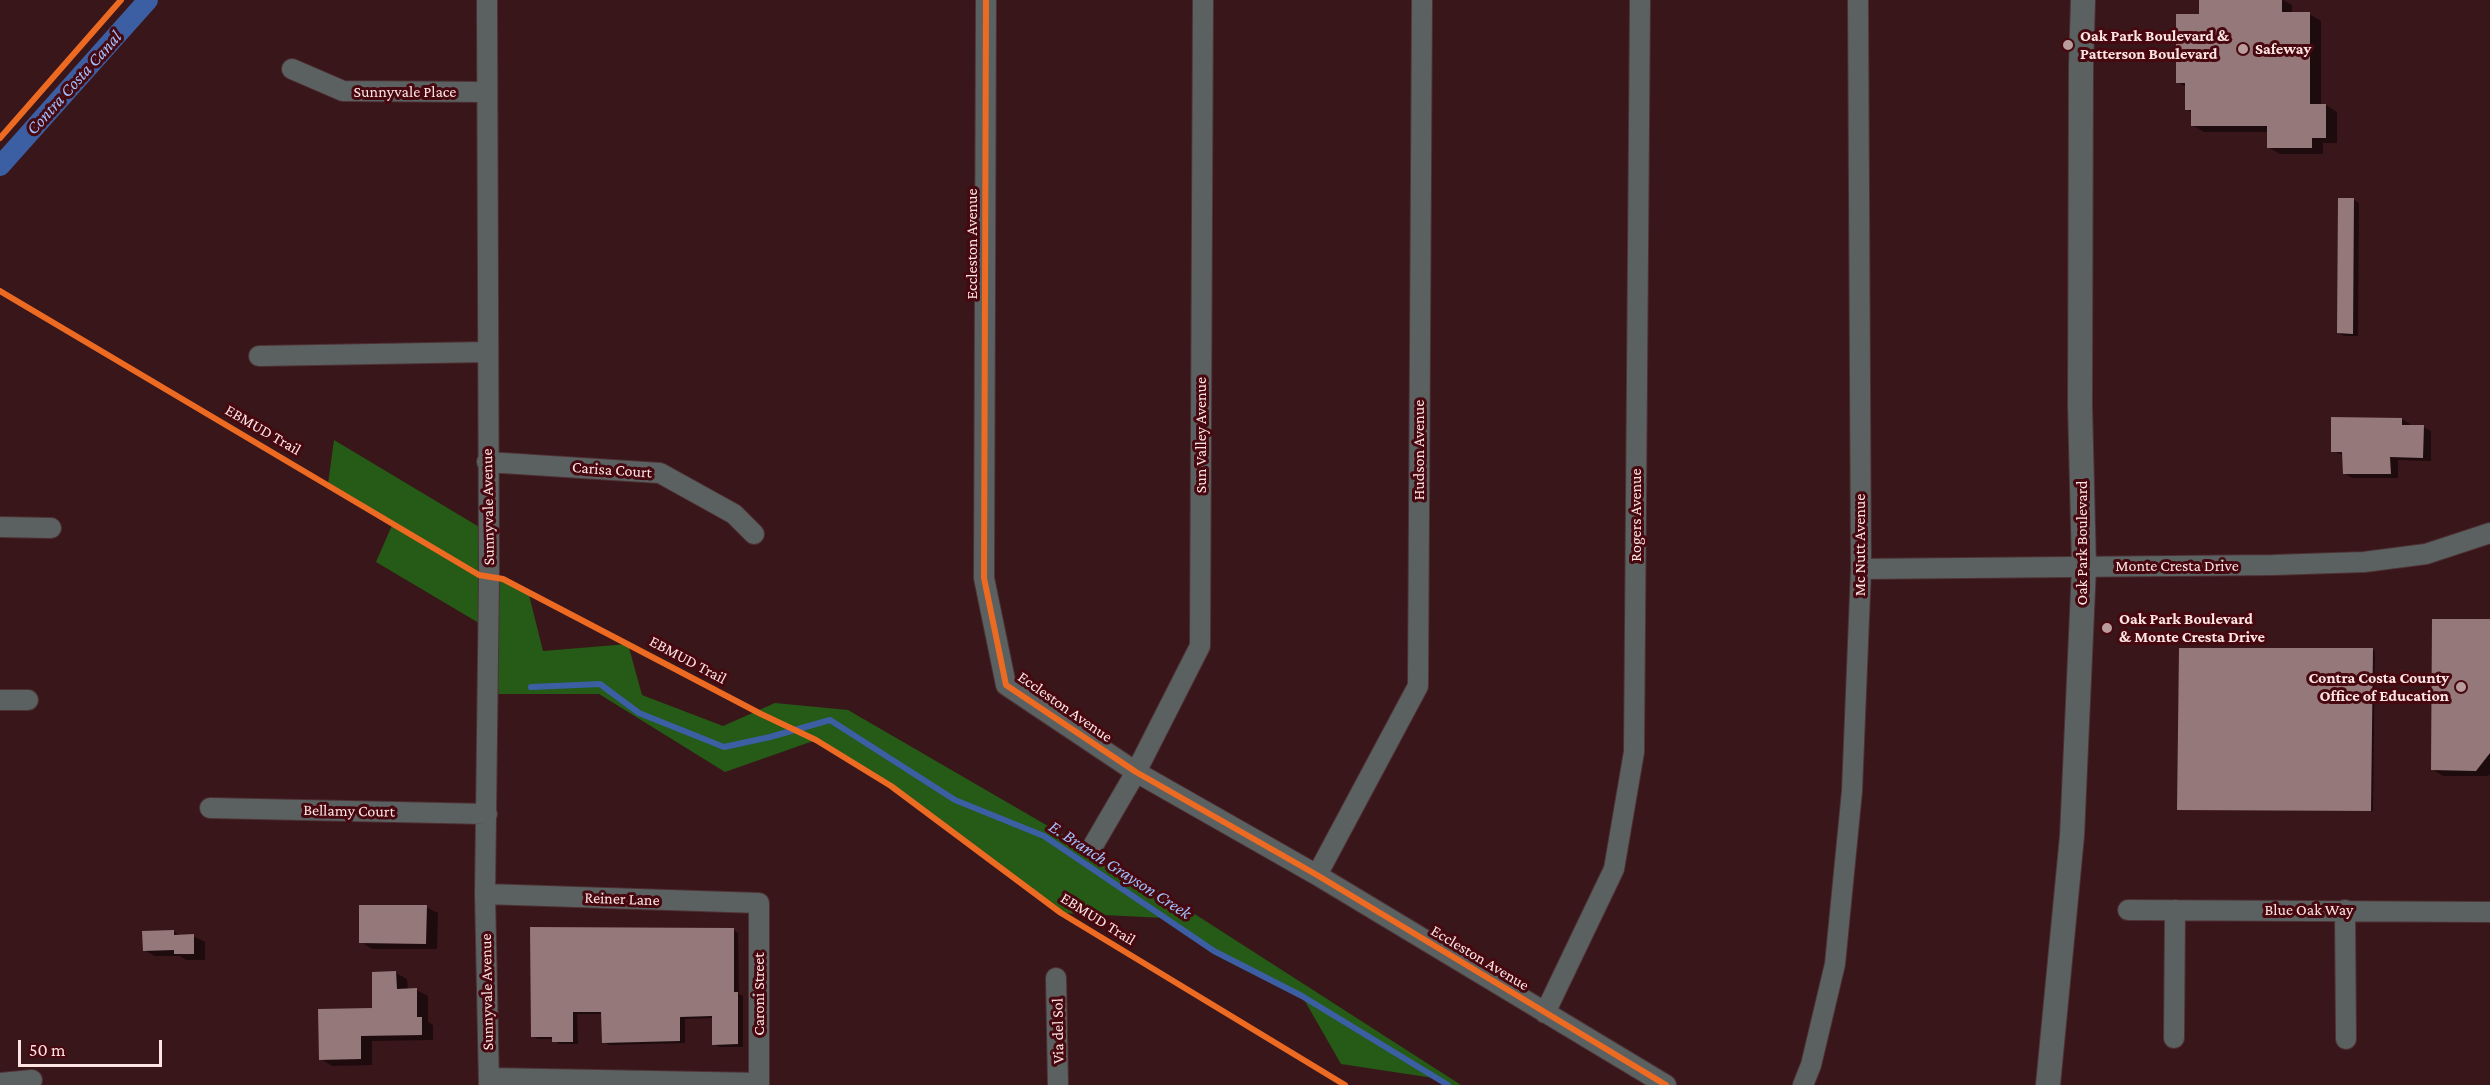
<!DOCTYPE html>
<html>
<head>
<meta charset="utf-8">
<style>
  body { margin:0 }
  #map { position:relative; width:2490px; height:1085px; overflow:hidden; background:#39161a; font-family:"Crimson Pro",serif }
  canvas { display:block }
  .scale { position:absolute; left:18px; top:1040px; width:144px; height:27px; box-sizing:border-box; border:3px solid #fee5e4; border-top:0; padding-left:8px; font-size:18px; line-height:21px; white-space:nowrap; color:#fee5e4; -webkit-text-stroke:4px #47080f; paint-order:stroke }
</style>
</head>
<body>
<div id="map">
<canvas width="2490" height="1085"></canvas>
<div class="scale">50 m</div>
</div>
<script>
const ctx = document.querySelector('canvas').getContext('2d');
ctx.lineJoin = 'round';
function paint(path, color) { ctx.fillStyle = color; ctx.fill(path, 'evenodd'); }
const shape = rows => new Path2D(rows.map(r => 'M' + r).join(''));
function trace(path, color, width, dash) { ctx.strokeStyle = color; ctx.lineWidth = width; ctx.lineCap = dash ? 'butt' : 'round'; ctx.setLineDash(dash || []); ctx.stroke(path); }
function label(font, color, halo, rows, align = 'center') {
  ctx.font = font + ' "Crimson Pro",serif'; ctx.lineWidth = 6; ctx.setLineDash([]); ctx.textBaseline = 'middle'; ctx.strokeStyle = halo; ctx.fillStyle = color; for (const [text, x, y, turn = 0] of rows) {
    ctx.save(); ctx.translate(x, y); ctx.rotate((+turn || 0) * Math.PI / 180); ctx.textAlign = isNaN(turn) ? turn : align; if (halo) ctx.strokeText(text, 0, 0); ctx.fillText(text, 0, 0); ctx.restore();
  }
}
paint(shape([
  [334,440,486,531,489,577,503,579,528,591,543,651,628,644,642,695,723,726,775,703,848,710,1148,884,1461,1085,1445,1085,1440,1079,1341,1064,1302,996,1214,951,1165,918,1061,913,891,786,816,740,725,772,599,694,488,694,489,629,376,562,393,523,328,484]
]), '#255a17');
paint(shape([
  [2201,0,2283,0,2292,5,2292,14,2309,14,2321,21,2321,105,2326,105,2337,112,2337,143,2323,143,2323,154,2280,154,2268,147,2269,132,2204,132,2192,125,2193,113,2186,109,2186,87,2177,82,2201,16],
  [2354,200,2359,203,2358,336,2344,336,2339,333],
  [2402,419,2410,424,2410,426,2423,427,2431,431,2431,461,2398,460,2398,478,2352,478,2344,473,2343,455,2332,451],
  [2490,620,2490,774,2488,776,2443,776,2432,769],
  [2372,649,2375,651,2373,811,2179,809],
  [426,907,438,913,437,949,372,949,361,942],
  [532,928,733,930,738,933,739,994,743,996,743,1047,719,1047,714,1044,713,1018,685,1019,685,1043,609,1045,604,1042,603,1014,577,1014,578,1044,559,1044,554,1039,538,1039,532,1036],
  [173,931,182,936,193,936,205,942,205,960,186,960,180,956,155,956,144,950],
  [396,973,407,979,408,990,416,990,428,996,428,1022,433,1025,433,1040,372,1041,372,1065,332,1066,321,1059,374,1009]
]), '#0007');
trace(shape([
  [531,687,600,684,639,713,724,747,770,737,830,720,955,800,1044,836,1214,951,1302,996,1448,1085]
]), '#3c5fa3', 6);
trace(shape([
  [0,166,148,0]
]), '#3c5fa3', 20);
paint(shape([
  [2199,0,2282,0,2282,12,2310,12,2310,104,2326,104,2326,138,2312,138,2312,148,2267,148,2267,126,2191,126,2191,110,2185,110,2185,83,2176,83,2176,14,2199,14],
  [2338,198,2354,198,2353,334,2337,333],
  [2331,417,2402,418,2402,425,2424,425,2423,458,2390,457,2391,474,2343,474,2342,452,2331,452],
  [2432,619,2490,619,2490,753,2476,771,2431,770],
  [2179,648,2373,648,2371,811,2177,810],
  [359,905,427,905,426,944,359,943],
  [530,927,734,928,734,992,738,992,738,1044,712,1045,712,1016,680,1017,680,1041,602,1043,601,1012,573,1012,573,1042,552,1042,552,1037,531,1037],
  [174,930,174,935,194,934,194,954,174,954,174,950,143,951,142,931],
  [396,971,397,989,417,988,417,1017,422,1017,422,1035,361,1036,361,1059,319,1060,318,1009,372,1008,372,972]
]), '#95787a');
const minor = shape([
  [487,0,489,577,485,894,489,1085],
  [986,0,984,578,1006,685,1136,772,1317,875,1666,1085],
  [292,69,343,91,487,92],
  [259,356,487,352],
  [487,462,660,473,734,514,754,534],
  [0,527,51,528],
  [1861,569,2273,565,2364,562,2426,554,2490,533],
  [0,700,28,700],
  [210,808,487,814],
  [1094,844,1136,772,1200,646,1203,0],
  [1317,875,1418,686,1422,0],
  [485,894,759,903,759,1085],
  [2128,910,2490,912],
  [2345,910,2346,1039],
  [1056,978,1058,1085],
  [1545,1013,1614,869,1634,752,1640,0],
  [2174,1038,2175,910],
  [489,1078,759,1083],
  [0,1083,32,1080],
  [1803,1085,1811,1065,1835,964,1852,791,1861,569,1858,0]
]);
const tertiary = shape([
  [2048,1085,2072,836,2084,567,2080,405,2081,66,2083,0]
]);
trace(minor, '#4e3135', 22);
trace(tertiary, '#4e3135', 26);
trace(minor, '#5b6161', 20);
trace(tertiary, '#5b6161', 24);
trace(shape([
  [986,0,984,578,1006,685,1136,772,1317,875,1666,1085],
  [0,138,121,0],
  [0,291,479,575,503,579,761,714,816,740,891,786,1061,913,1345,1085]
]), '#ed6a23', 6);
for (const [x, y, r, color] of [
  [2068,45,6,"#b99d9d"],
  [2243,49,6,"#b99d9d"],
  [2107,628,6,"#b99d9d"],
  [2461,687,6,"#b99d9d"]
]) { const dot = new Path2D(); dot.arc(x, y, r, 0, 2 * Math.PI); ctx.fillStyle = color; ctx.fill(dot); trace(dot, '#47080f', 2); }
label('bold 16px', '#fee5e4', '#47080f', [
  ["Oak Park Boulevard &",2080,36],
  ["Patterson Boulevard",2080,54],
  ["Safeway",2255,49],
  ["Oak Park Boulevard",2119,619],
  ["& Monte Cresta Drive",2119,637],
  ["Contra Costa County",2449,678,"right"],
  ["Office of Education",2449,696,"right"]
], 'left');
label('16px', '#fee5e4', '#47080f', [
  ["Sunnyvale Place",405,92],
  ["Eccleston Avenue",972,244,-90],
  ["EBMUD Trail",263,430,30],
  ["Sun Valley Avenue",1201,435,-90],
  ["Hudson Avenue",1419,450,-90],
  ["Carisa Court",612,470,4],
  ["Sunnyvale Avenue",488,507,-91],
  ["Rogers Avenue",1636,515,-90],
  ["Oak Park Boulevard",2082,543,-90],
  ["Mc Nutt Avenue",1860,545,-90],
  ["Monte Cresta Drive",2177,566],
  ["EBMUD Trail",688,660,28],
  ["Eccleston Avenue",1065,707,35],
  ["Bellamy Court",349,811,1],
  ["Reiner Lane",622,899,2],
  ["Blue Oak Way",2309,910],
  ["EBMUD Trail",1098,919,32],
  ["Eccleston Avenue",1480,958,31],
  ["Sunnyvale Avenue",487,992,-91],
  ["Caroni Street",759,994,-90],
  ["Via del Sol",1058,1031,-91]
]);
label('italic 18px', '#9ec1fe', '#47080f', [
  ["Contra Costa Canal",74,83,-48],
  ["E. Branch Grayson Creek",1120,870,33]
]);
</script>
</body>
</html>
